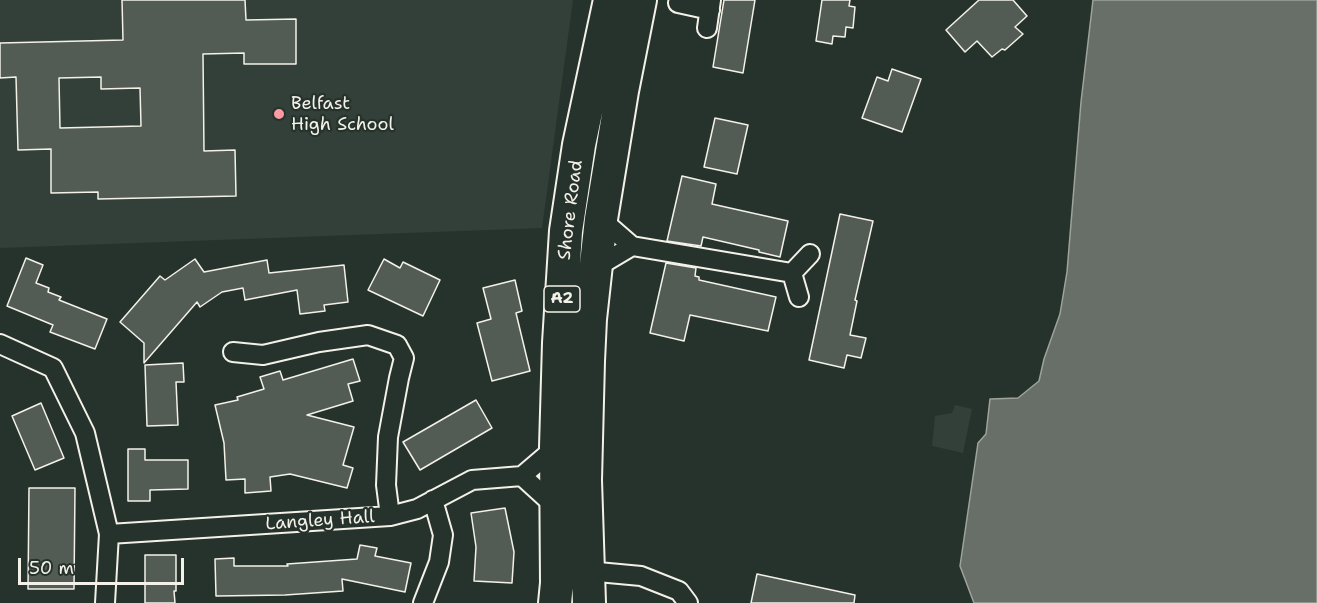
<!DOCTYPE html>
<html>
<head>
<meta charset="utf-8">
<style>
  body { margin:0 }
  #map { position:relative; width:1317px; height:603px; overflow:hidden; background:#26332d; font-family:"Shantell Sans",sans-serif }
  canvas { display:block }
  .scale { position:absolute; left:18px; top:558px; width:166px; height:27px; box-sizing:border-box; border:3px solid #f4f1e8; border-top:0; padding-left:8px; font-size:18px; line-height:21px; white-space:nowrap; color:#f4f1e8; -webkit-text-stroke:4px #26332d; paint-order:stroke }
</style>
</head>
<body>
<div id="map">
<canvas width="1317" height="603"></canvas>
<div class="scale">50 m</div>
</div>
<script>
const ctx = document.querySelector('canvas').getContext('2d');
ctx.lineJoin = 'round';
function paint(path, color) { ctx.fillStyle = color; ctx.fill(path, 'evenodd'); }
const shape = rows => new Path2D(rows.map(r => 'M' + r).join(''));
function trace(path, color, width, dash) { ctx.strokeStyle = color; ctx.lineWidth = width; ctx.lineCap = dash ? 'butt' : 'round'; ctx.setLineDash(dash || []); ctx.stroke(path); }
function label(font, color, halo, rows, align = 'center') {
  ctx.font = font + ' "Shantell Sans",sans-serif'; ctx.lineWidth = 4.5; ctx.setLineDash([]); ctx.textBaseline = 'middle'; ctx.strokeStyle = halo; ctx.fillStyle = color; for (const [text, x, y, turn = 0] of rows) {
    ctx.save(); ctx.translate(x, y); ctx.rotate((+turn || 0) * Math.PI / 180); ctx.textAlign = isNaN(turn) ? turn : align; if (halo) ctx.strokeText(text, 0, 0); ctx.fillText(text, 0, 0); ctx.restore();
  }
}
paint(shape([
  [0,0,573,0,542,228,0,248],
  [955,405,972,409,963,453,932,446,935,416,952,413]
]), '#333f39');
const water = shape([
  [1093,0,1317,0,1317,603,974,603,960,566,978,443,986,434,990,399,1018,398,1039,381,1044,359,1060,314,1067,272,1081,102,1093,0]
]);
paint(water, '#676f68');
trace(water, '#9fa39b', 1.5);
const building = shape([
  [122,0,245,0,246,20,296,19,296,64,244,64,244,53,203,54,204,151,235,150,236,196,98,199,98,192,51,193,51,149,18,150,16,77,0,78,0,43,123,40,122,0],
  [101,77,101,89,140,88,141,126,60,128,59,78,101,77],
  [724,0,755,0,743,73,713,67,724,0],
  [822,0,850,0,849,6,855,7,853,28,846,27,845,37,833,36,832,44,816,41,822,0],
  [979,0,1013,0,1027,16,1015,27,1023,34,1005,50,1002,49,992,57,977,41,965,52,946,30,979,0],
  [892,69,921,79,902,132,862,118,877,77,888,81,892,69],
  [715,118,748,125,737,174,704,167,715,118],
  [682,176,716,184,712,204,788,221,780,257,759,252,759,250,703,237,701,246,667,241,682,176],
  [840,214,873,221,855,300,857,301,850,335,866,338,861,358,847,355,844,368,809,360,840,214],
  [26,258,43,265,36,283,49,288,48,292,61,297,59,300,107,319,95,349,50,332,53,325,7,306,26,258],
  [195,259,204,272,267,260,269,273,344,265,348,302,324,305,325,311,300,314,297,290,245,300,243,288,222,292,200,307,197,302,144,363,144,343,120,322,160,276,165,280,195,259],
  [384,259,400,268,403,262,440,280,423,316,368,290,384,259],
  [666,263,696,268,695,276,699,277,699,280,776,297,768,331,690,315,684,341,650,333,666,263],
  [515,280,522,311,516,313,530,371,492,381,477,323,491,319,483,288,515,280],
  [353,359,360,381,348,384,353,401,307,415,354,427,343,465,353,468,347,488,290,474,270,477,271,491,245,493,245,479,226,480,224,443,215,405,238,400,237,397,264,389,260,377,280,371,283,380,353,359],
  [183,363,184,382,176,382,178,425,147,426,145,365,183,363],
  [476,400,492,428,420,470,403,442,476,400],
  [41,403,64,458,35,470,12,416,41,403],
  [128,449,145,449,145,460,188,460,188,489,150,490,150,501,128,501,128,449],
  [29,488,75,488,74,589,28,589,29,488],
  [505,508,514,552,512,583,474,581,476,547,471,513,505,508],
  [360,545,377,548,375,556,411,563,405,592,342,579,343,591,285,595,216,596,215,559,234,558,234,566,288,566,287,564,357,559,360,545],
  [145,555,176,555,176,591,174,591,175,603,145,603,145,555],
  [757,574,855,595,854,603,751,603,757,574]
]);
paint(building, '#525c55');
trace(building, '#f4f1e8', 1.5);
const minor = shape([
  [678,3,710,10],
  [707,28,711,0],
  [632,246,792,273],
  [595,268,632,246,601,219],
  [799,297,792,273,810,254],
  [0,344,53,368,85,433,109,534,105,603],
  [233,352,263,355,319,342,368,335,397,345,404,358,399,378,388,437,386,485,390,516],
  [522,476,556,507],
  [109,534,390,516,417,509,472,480,522,476,556,447],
  [587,571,641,576,679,591,688,603],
  [423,603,439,562,443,535,433,500]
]);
const trunk = shape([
  [555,603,557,583,556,447,559,343,566,231,579,145,610,0],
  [589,603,585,480,588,361,590,319,601,219,622,91,640,0]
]);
trace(minor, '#f4f1e8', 22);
trace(trunk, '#f4f1e8', 36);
trace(minor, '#26332d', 18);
trace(trunk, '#26332d', 32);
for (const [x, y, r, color] of [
  [279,114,6,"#ff9aa2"]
]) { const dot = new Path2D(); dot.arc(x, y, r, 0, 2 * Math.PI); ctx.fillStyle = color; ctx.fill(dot); trace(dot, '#26332d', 2); }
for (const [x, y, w] of [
  [562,299,36]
]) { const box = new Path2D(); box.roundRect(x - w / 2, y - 13, w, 26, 4.5); ctx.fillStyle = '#26332d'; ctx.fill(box); trace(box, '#f4f1e8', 1.5); }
label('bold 16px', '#f4f1e8', null, [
  ["A2",562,299]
]);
label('18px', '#f4f1e8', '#26332d', [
  ["Belfast",291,104],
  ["High School",291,125]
], 'left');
label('18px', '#f4f1e8', '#26332d', [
  ["Shore Road",571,210,-83],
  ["Langley Hall",320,521,-4]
]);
</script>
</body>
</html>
